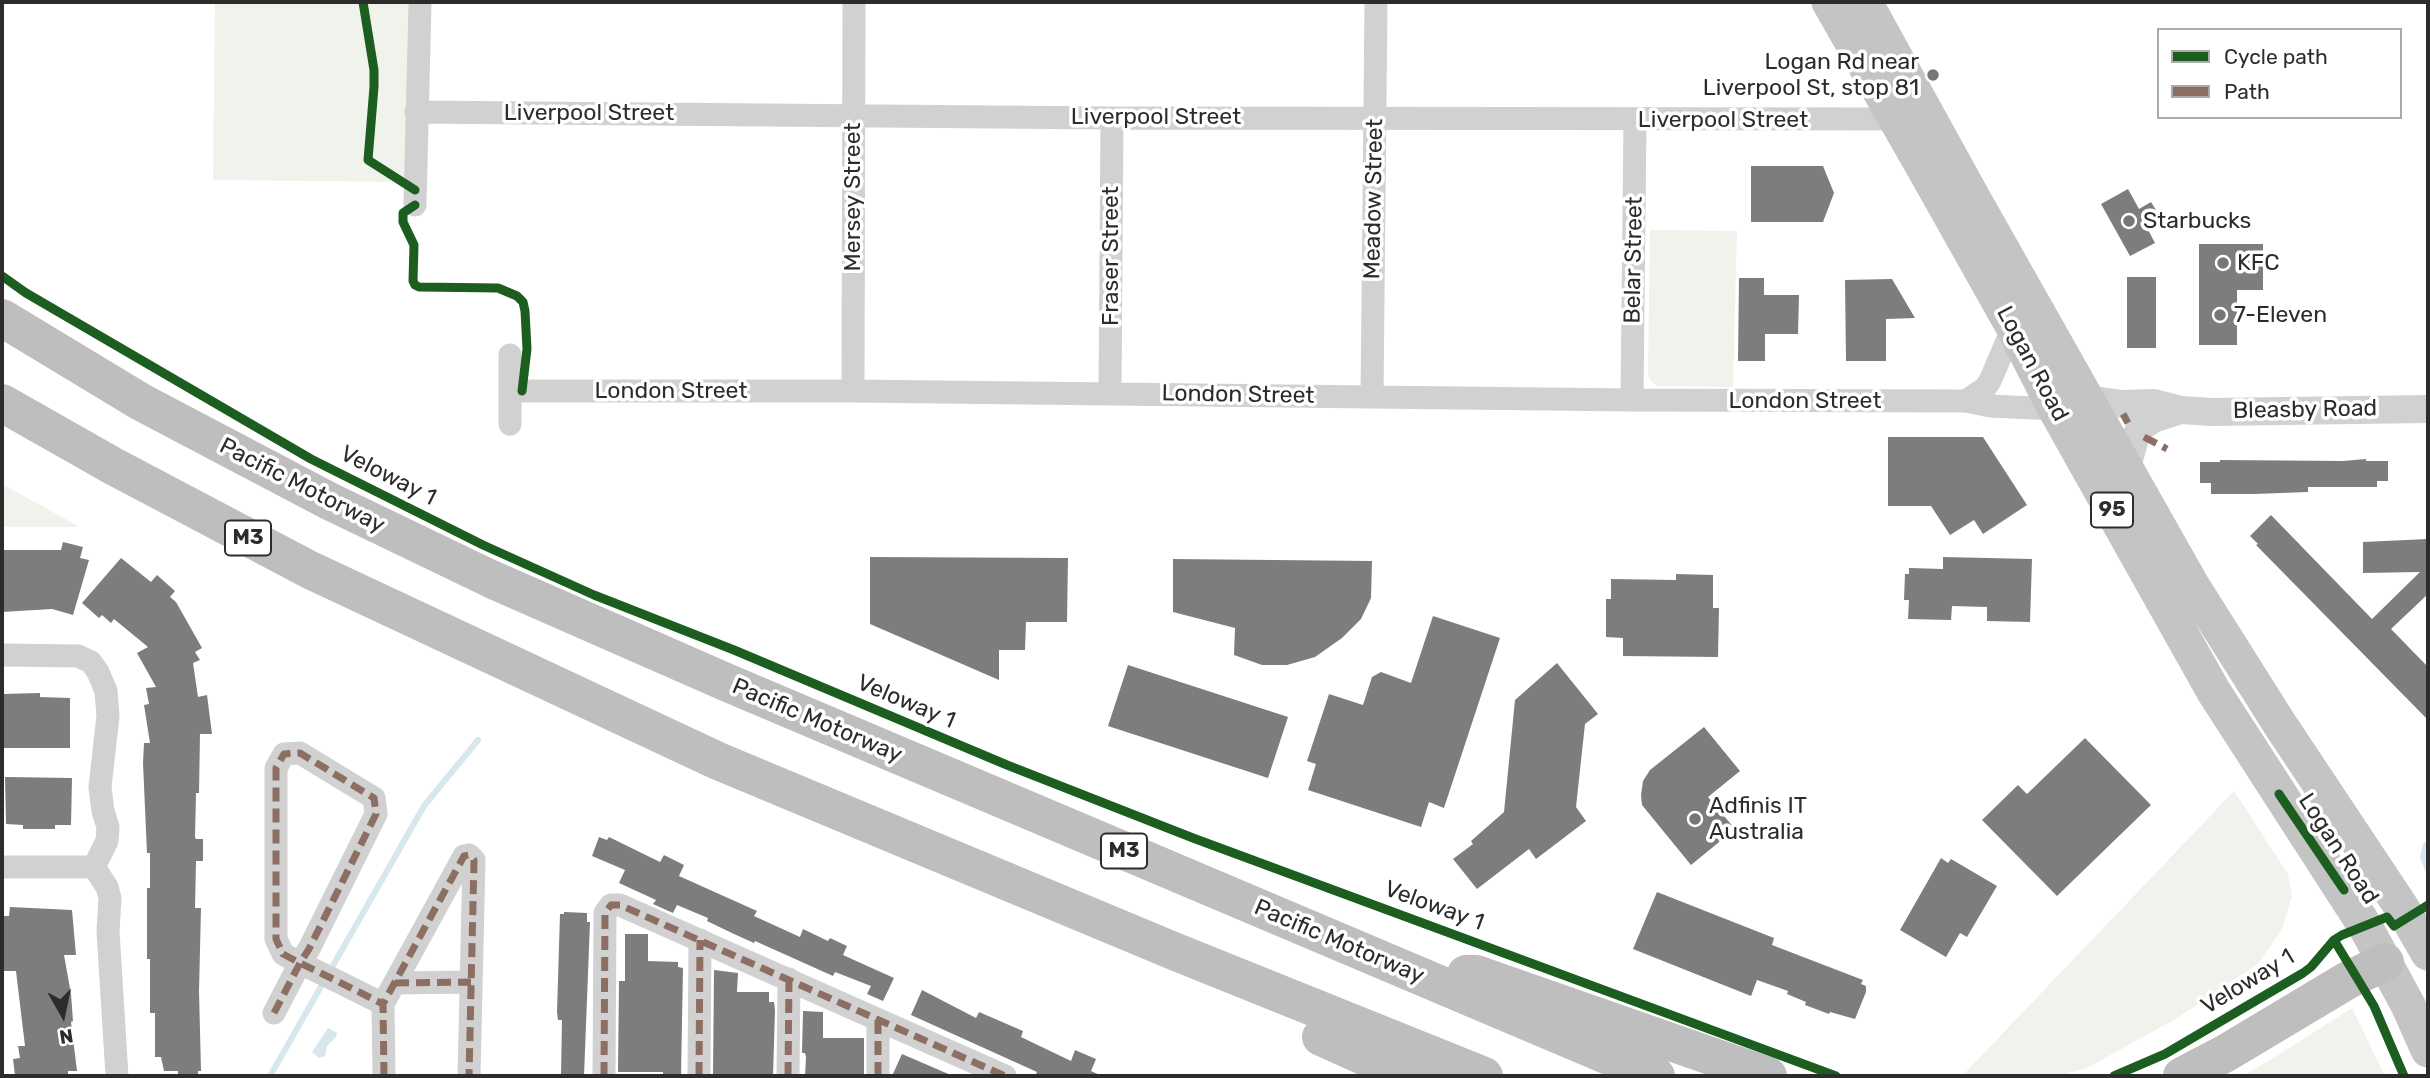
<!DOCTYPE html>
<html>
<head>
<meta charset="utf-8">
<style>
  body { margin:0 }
  #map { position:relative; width:2430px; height:1078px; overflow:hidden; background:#fff; font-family:Rubik,sans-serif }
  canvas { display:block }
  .frame { position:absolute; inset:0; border:4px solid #2c2c2c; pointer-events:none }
  .legend { position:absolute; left:2157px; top:28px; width:245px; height:91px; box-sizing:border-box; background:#fff; border:2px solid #ababab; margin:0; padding:9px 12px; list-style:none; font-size:21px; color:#2c2c2c }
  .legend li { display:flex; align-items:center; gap:14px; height:35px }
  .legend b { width:35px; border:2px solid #ababab }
  .north { position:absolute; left:28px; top:980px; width:70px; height:70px; -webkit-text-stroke:5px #fff; paint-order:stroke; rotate:171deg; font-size:19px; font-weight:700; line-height:28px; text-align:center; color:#2c2c2c }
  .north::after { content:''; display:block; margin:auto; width:24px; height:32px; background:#2c2c2c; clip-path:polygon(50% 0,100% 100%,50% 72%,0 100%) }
</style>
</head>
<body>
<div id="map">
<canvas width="2430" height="1078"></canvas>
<div class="frame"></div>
<ul class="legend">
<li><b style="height:9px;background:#1b5e20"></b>Cycle path</li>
<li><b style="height:9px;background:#8d6e63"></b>Path</li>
</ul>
<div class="north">N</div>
</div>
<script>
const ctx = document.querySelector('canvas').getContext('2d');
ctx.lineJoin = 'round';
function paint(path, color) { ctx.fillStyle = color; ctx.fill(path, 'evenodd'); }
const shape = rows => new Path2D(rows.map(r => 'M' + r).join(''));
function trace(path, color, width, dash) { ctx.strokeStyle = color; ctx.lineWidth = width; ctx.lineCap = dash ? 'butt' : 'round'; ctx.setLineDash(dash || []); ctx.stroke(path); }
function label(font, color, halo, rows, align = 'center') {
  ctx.font = font + ' Rubik,sans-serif'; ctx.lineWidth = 7; ctx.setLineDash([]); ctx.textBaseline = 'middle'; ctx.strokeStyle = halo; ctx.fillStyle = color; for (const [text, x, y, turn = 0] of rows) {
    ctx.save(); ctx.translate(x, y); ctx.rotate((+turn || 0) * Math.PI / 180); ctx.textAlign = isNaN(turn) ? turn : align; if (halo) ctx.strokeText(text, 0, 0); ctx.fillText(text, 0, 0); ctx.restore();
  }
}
paint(shape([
  [215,2,408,2,406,182,213,180],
  [1650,230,1737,231,1733,387,1657,386,1650,380,1648,374],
  [2,484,80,527,2,527],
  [2234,791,2288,874,2292,896,2282,929,2258,964,2179,1017,2087,1068,2058,1076,1962,1076],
  [2352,1008,2385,1076,2242,1076,2272,1059]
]), '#f0f3eb');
paint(shape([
  [328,1028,337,1033,336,1037,327,1046,325,1056,319,1058,312,1052]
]), '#d8e6ee');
trace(shape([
  [2426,845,2423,857,2428,870],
  [270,1076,424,806,478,740]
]), '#d8e6ee', 6);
paint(shape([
  [1751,166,1823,166,1834,193,1823,222,1751,222],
  [2128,189,2139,209,2151,202,2159,215,2145,224,2155,243,2130,256,2101,204],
  [2199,244,2263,244,2263,290,2237,290,2237,345,2199,345],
  [2127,277,2156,277,2156,348,2127,348],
  [1739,278,1764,278,1764,295,1799,295,1798,334,1765,334,1765,361,1738,361],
  [1892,279,1915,318,1886,319,1886,361,1846,361,1845,280],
  [1888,437,1983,437,2027,505,1983,534,1974,520,1950,535,1931,506,1888,506],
  [2366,459,2366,461,2388,461,2388,481,2377,481,2377,487,2308,487,2308,492,2254,494,2211,494,2211,483,2200,483,2200,462,2220,462,2220,460,2343,461],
  [2271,515,2372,619,2420,572,2363,573,2363,542,2428,539,2428,594,2391,629,2428,667,2428,720,2256,545,2258,544,2250,536],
  [63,542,83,547,80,558,89,560,73,615,52,609,2,612,2,550,61,550],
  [870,557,1068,558,1067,622,1026,622,1025,650,999,650,999,680,870,624],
  [1943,557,2032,559,2030,622,1987,621,1987,607,1952,606,1951,620,1908,619,1909,600,1904,600,1905,574,1909,574,1909,568,1943,569],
  [121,558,151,582,157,575,175,591,170,597,176,602,202,648,195,652,200,660,193,663,198,697,207,695,212,734,200,734,199,793,196,793,195,837,196,839,203,839,203,861,196,861,195,908,201,908,199,991,201,1071,198,1071,198,1076,178,1076,178,1071,164,1071,161,1057,155,1057,155,1013,150,1013,150,959,147,959,147,888,150,888,150,853,147,853,143,763,144,743,150,743,144,705,149,704,146,688,156,687,137,653,148,647,114,619,111,623,102,615,99,618,82,603],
  [1173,559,1372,561,1371,598,1361,619,1342,638,1315,657,1287,665,1262,665,1234,655,1235,628,1173,612],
  [1676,574,1713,575,1713,608,1719,608,1718,657,1623,656,1623,638,1606,637,1606,599,1611,599,1611,579,1676,580],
  [1433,616,1500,638,1444,808,1429,802,1421,827,1308,790,1316,764,1307,761,1329,694,1363,705,1372,677,1381,672,1411,683],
  [1557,663,1598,714,1585,724,1576,807,1586,821,1536,859,1529,849,1477,889,1453,859,1473,844,1471,841,1504,812,1515,700],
  [1128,665,1288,717,1268,778,1108,726],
  [40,693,40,697,70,698,70,748,2,748,2,694],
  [1704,727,1740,771,1708,797,1735,829,1691,865,1642,805,1641,795,1643,781,1650,770],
  [2085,738,2151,805,2057,896,1982,820,2018,785,2027,794],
  [5,777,72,778,71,825,55,825,55,829,23,829,23,825,6,824],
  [599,837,607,840,609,837,660,862,664,855,684,865,679,876,757,911,754,916,800,937,803,929,828,941,830,938,847,946,843,955,894,978,883,1001,867,994,871,986,835,972,833,976,755,941,754,943,734,934,707,921,708,918,677,905,673,913,653,904,656,900,619,883,625,870,592,856],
  [1941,858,1948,863,1951,859,1997,886,1967,937,1960,933,1946,957,1900,930],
  [1657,892,1774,938,1772,945,1863,980,1861,984,1866,986,1866,992,1855,1019,1830,1012,1829,1014,1805,1005,1806,1002,1787,994,1788,991,1757,980,1751,996,1633,949],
  [10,907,72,910,76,955,64,955,71,994,73,1021,71,1022,77,1071,68,1071,68,1076,15,1076,13,1059,20,1058,18,1046,25,1046,16,971,2,971,2,916,9,916],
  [564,912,587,913,587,922,590,922,584,1076,561,1076,562,1020,558,1020,557,1012,560,914,564,914],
  [625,934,648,934,648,961,678,962,678,967,683,968,681,1076,663,1076,663,1072,618,1072,619,981,625,981],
  [714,970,738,973,737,992,769,992,769,1002,774,1002,775,1010,773,1076,713,1076],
  [922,990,976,1018,979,1012,1023,1031,1021,1037,1071,1061,1075,1050,1096,1059,1091,1071,1102,1076,1035,1076,1037,1072,911,1015],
  [803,1011,823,1012,823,1038,864,1038,864,1076,805,1076,806,1057,805,1053,802,1053],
  [902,1054,953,1076,892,1076]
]), '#7d7d7d');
trace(shape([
  [416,112,1112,118,1896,119],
  [415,205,420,2],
  [510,391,853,391,1632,400,1966,401,1990,406,2055,409],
  [853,391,854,2],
  [1110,394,1112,118],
  [1372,397,1376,2],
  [1632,400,1635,120],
  [1966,401,1985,388,1990,381,2013,327],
  [510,424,510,355],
  [2,655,78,656,91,662,98,672,106,691,108,716,100,787,103,811,108,827,107,841,94,867],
  [2,867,94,867],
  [94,867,107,887,110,898,108,931,117,1076],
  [395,983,471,982],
  [274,1013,300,963,309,949,376,814,374,798,300,753,284,754,276,768,276,939,283,954,300,963,337,981,383,1004],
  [384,1076,383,1004,464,856,469,855,474,860,469,1076],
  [604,1076,605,913,611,905,620,905,1005,1076],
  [699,1076,700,940],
  [788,1076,789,979],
  [878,1076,878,1020]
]), '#d1d1d1', 23);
trace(shape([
  [2086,399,2123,404,2154,403,2181,410,2212,412,2428,409],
  [2126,471,2135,438,2140,428,2153,419,2181,410]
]), '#d1d1d1', 28);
trace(shape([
  [1829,2,1931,181,2013,327,2055,409,2214,692,2365,926,2408,1005,2428,1050],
  [1865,2,1972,196,2192,585,2279,723,2402,908,2428,953]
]), '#c4c4c4', 35);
trace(shape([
  [2,318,141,402,329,501,491,579,728,683,1656,1076],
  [2,403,113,466,310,570,718,761,1176,952,1484,1076],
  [1466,974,1476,974,1768,1076],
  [1321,1037,1408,1076],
  [2182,1076,2226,1053,2348,980,2385,962]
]), '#bebebe', 38);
trace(shape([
  [2123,414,2128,423],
  [2144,437,2167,449],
  [395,983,471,982],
  [274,1013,300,963,309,949,376,814,374,798,300,753,284,754,276,768,276,939,283,954,300,963,337,981,383,1004],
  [384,1076,383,1004,464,856,469,855,474,860,469,1076],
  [604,1076,605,913,611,905,620,905,1005,1076],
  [699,1076,700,940],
  [788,1076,789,979],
  [878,1076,878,1020]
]), '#8d6e63', 7, [14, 7]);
trace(shape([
  [363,2,374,70,374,87,368,160,415,190],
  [415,205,403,213,403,222,414,245,413,281,415,285,419,287,498,288,517,296,523,302,525,311,527,349,522,391],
  [2,276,26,293,311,459,483,545,594,595,734,650,1007,765,1193,838,1836,1076],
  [2279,794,2344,890],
  [2334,940,2374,1006,2404,1076],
  [2114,1076,2165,1054,2303,973,2311,967,2334,940,2342,935,2387,917,2394,926,2428,905]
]), '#1b5e20', 9);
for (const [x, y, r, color] of [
  [1933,75,7,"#767676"],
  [2129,221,7,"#767676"],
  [2223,263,7,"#767676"],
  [2220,315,7,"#767676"],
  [1695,819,7,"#767676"]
]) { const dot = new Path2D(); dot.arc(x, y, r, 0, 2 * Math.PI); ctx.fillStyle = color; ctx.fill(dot); trace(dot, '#fff', 2.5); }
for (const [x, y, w] of [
  [2112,510,42],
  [248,538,46],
  [1124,851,46]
]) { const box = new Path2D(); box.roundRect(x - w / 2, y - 17.5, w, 35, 5); ctx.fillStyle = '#fff'; ctx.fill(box); trace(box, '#2c2c2c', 2); }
label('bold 21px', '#2c2c2c', null, [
  ["95",2112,510],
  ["M3",248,538],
  ["M3",1124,851]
]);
label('23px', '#2c2c2c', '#fff', [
  ["Logan Rd near",1919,62,"right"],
  ["Liverpool St, stop 81",1919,88,"right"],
  ["Starbucks",2143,221],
  ["KFC",2237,263],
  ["7-Eleven",2234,315],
  ["Adfinis IT",1709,806],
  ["Australia",1709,832]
], 'left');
label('23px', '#2c2c2c', '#fff', [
  ["Liverpool Street",589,113],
  ["Liverpool Street",1156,117],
  ["Liverpool Street",1723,120],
  ["Mersey Street",853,197,-90],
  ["Meadow Street",1374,199,-89],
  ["Fraser Street",1111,256,-90],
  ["Belar Street",1634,260,-89],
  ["Logan Road",2032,364,62],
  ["London Street",671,391],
  ["London Street",1238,395,1],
  ["London Street",1805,401],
  ["Bleasby Road",2305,410,-1],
  ["Veloway 1",388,476,27],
  ["Pacific Motorway",302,486,27],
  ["Veloway 1",906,702,23],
  ["Pacific Motorway",817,721,23],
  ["Logan Road",2338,849,57],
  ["Veloway 1",1434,906,20],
  ["Pacific Motorway",1339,942,23],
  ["Veloway 1",2248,982,-31]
]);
</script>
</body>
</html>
